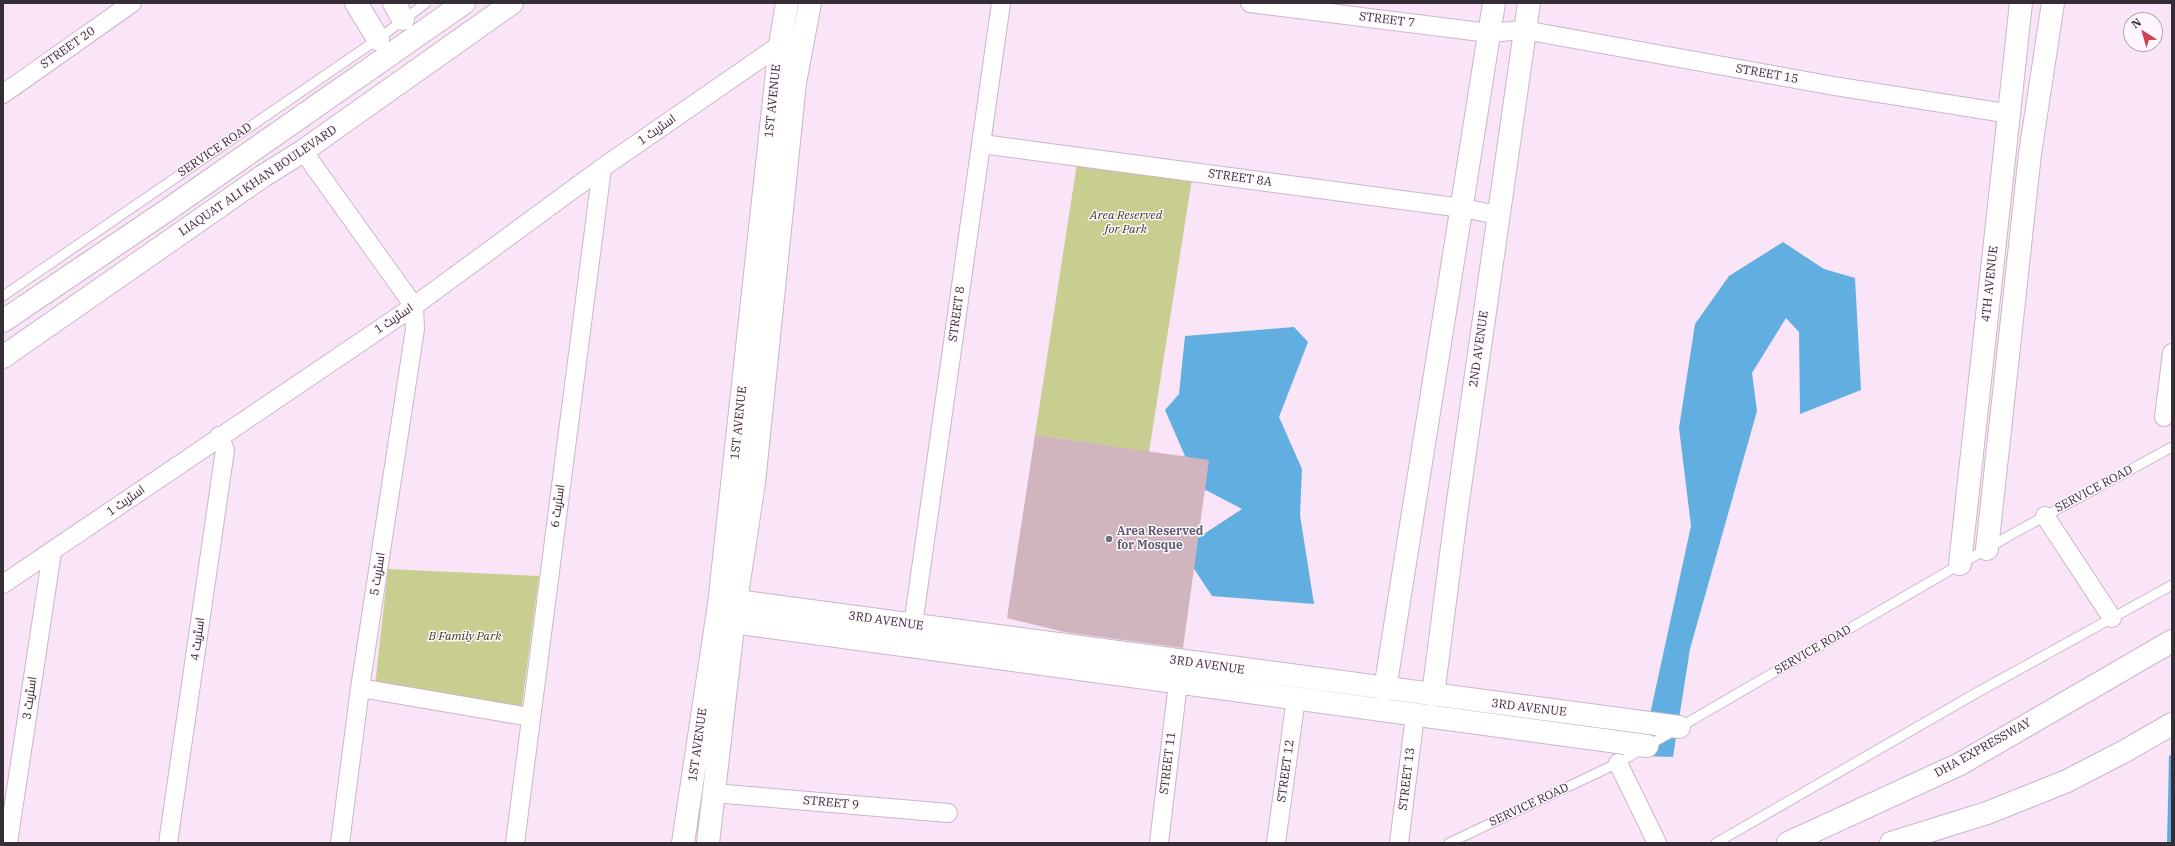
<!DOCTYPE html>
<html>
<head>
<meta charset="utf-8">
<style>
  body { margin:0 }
  #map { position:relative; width:2175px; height:846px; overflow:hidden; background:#fae4f8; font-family:"IBM Plex Serif",serif }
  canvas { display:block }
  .frame { position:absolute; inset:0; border:4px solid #362e36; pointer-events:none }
  .north { position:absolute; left:2123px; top:12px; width:40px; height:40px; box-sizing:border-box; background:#fff6fe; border:1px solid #afa6ae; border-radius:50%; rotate:323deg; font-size:11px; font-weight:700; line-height:16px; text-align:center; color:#362e36 }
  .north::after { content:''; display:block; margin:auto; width:14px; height:18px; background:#d14150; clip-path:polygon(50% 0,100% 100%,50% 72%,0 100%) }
</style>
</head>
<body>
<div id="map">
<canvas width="2175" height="846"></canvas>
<div class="frame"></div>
<div class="north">N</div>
</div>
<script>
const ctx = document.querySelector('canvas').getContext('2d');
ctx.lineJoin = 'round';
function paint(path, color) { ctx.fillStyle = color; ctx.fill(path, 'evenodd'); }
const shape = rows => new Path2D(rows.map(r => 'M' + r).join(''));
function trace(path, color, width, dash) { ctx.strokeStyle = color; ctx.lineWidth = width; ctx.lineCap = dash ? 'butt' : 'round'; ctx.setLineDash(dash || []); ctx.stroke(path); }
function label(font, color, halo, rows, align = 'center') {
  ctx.font = font + ' "IBM Plex Serif",Cairo,serif'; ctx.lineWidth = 3; ctx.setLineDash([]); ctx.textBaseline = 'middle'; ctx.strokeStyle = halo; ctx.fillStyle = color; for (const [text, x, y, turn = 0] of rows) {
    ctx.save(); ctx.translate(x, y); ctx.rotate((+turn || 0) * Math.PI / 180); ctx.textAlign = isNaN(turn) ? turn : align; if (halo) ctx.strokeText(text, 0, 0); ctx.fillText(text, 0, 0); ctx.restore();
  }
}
paint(shape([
  [1078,157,1193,172,1149,452,1035,435],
  [388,569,539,576,521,712,375,686]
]), '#c7ce8f');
paint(shape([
  [1783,242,1824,269,1855,278,1861,390,1800,414,1799,332,1786,318,1752,373,1757,411,1690,649,1673,757,1641,756,1691,526,1679,428,1695,324,1729,276],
  [1294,327,1308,342,1279,417,1302,469,1300,515,1314,604,1212,596,1181,549,1242,509,1198,486,1165,410,1179,394,1185,336],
  [2172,754,2172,843,2167,843,2169,756]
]), '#61afe1');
paint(shape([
  [1035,435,1209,460,1183,648,1064,632,1007,618]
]), '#d0b5bf');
const lane = shape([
  [3,296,378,39,426,3],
  [1449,843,1618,763,2014,533,2172,447],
  [1716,843,1978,692,2172,585]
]);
const street = shape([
  [1250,3,1489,33,1524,30,1834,86,2011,114],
  [3,94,132,3],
  [982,144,1462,208,1498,215],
  [303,151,414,306,415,329,360,688,340,843],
  [2164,417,2172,353],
  [2045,516,2112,618],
  [3,584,414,306,602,168,780,45],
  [913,625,1001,3],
  [360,688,530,717],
  [1618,763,1657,843],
  [714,793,948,813],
  [8,843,52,552],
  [168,843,225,450,219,436],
  [515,843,602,168],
  [1159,843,1178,683],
  [1276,843,1296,698],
  [1399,843,1415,715]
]);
const secondary = shape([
  [356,3,378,39],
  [394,3,403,19],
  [3,321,166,211,464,3],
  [3,357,263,176,303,151,512,3],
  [1987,549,2030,154,2053,3],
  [1960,564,2021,3],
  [736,601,1679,727],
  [733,622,1647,746],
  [1385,689,1494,3],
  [1433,695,1457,508,1529,3],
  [683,843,719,604,780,45,787,3],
  [708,843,736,601,754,483,795,83,810,3],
  [1788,843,1960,764,2172,641],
  [1891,843,1987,813,2067,781,2125,751,2172,724]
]);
trace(lane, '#cbb6c9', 11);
trace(street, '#cbb6c9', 20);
trace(secondary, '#cbb6c9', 24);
trace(lane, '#fff', 9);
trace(street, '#fff', 18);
trace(secondary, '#fff', 22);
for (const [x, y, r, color] of [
  [1109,539,4,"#6b7280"]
]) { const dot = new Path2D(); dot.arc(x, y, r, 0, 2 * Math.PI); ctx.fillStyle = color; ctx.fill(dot); trace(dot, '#fff6fe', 1.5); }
label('12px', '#362e36', '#fff6fe', [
  ["STREET 7",1387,20,7],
  ["STREET 20",68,48,-35],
  ["STREET 15",1767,74,10],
  ["1ST AVENUE",773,101,-84],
  ["اسٹریٹ 1",657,130,-35],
  ["SERVICE ROAD",215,150,-34],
  ["STREET 8A",1240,178,8],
  ["LIAQUAT ALI KHAN BOULEVARD",258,181,-34],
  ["4TH AVENUE",1990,284,-84],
  ["STREET 8",957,314,-82],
  ["اسٹریٹ 1",394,319,-34],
  ["2ND AVENUE",1479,349,-82],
  ["1ST AVENUE",739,423,-84],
  ["SERVICE ROAD",2094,489,-28],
  ["اسٹریٹ 1",126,501,-35],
  ["اسٹریٹ 6",558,506,-82],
  ["اسٹریٹ 5",378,574,-81],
  ["3RD AVENUE",886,621,8],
  ["اسٹریٹ 4",198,639,-82],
  ["SERVICE ROAD",1813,650,-30],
  ["3RD AVENUE",1207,665,8],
  ["اسٹریٹ 3",30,698,-82],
  ["3RD AVENUE",1529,708,7],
  ["1ST AVENUE",698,745,-82],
  ["DHA EXPRESSWAY",1983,748,-29],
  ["STREET 11",1168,763,-83],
  ["STREET 12",1286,771,-82],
  ["STREET 13",1407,779,-83],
  ["STREET 9",831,803,5],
  ["SERVICE ROAD",1529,805,-25]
]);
label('italic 12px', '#3a3d1a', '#fff6fe', [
  ["Area Reserved",1126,216],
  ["for Park",1126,230],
  ["B Family Park",465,637]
]);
label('bold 12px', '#5b616d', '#fff6fe', [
  ["Area Reserved",1117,532],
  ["for Mosque",1117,546]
], 'left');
</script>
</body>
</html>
